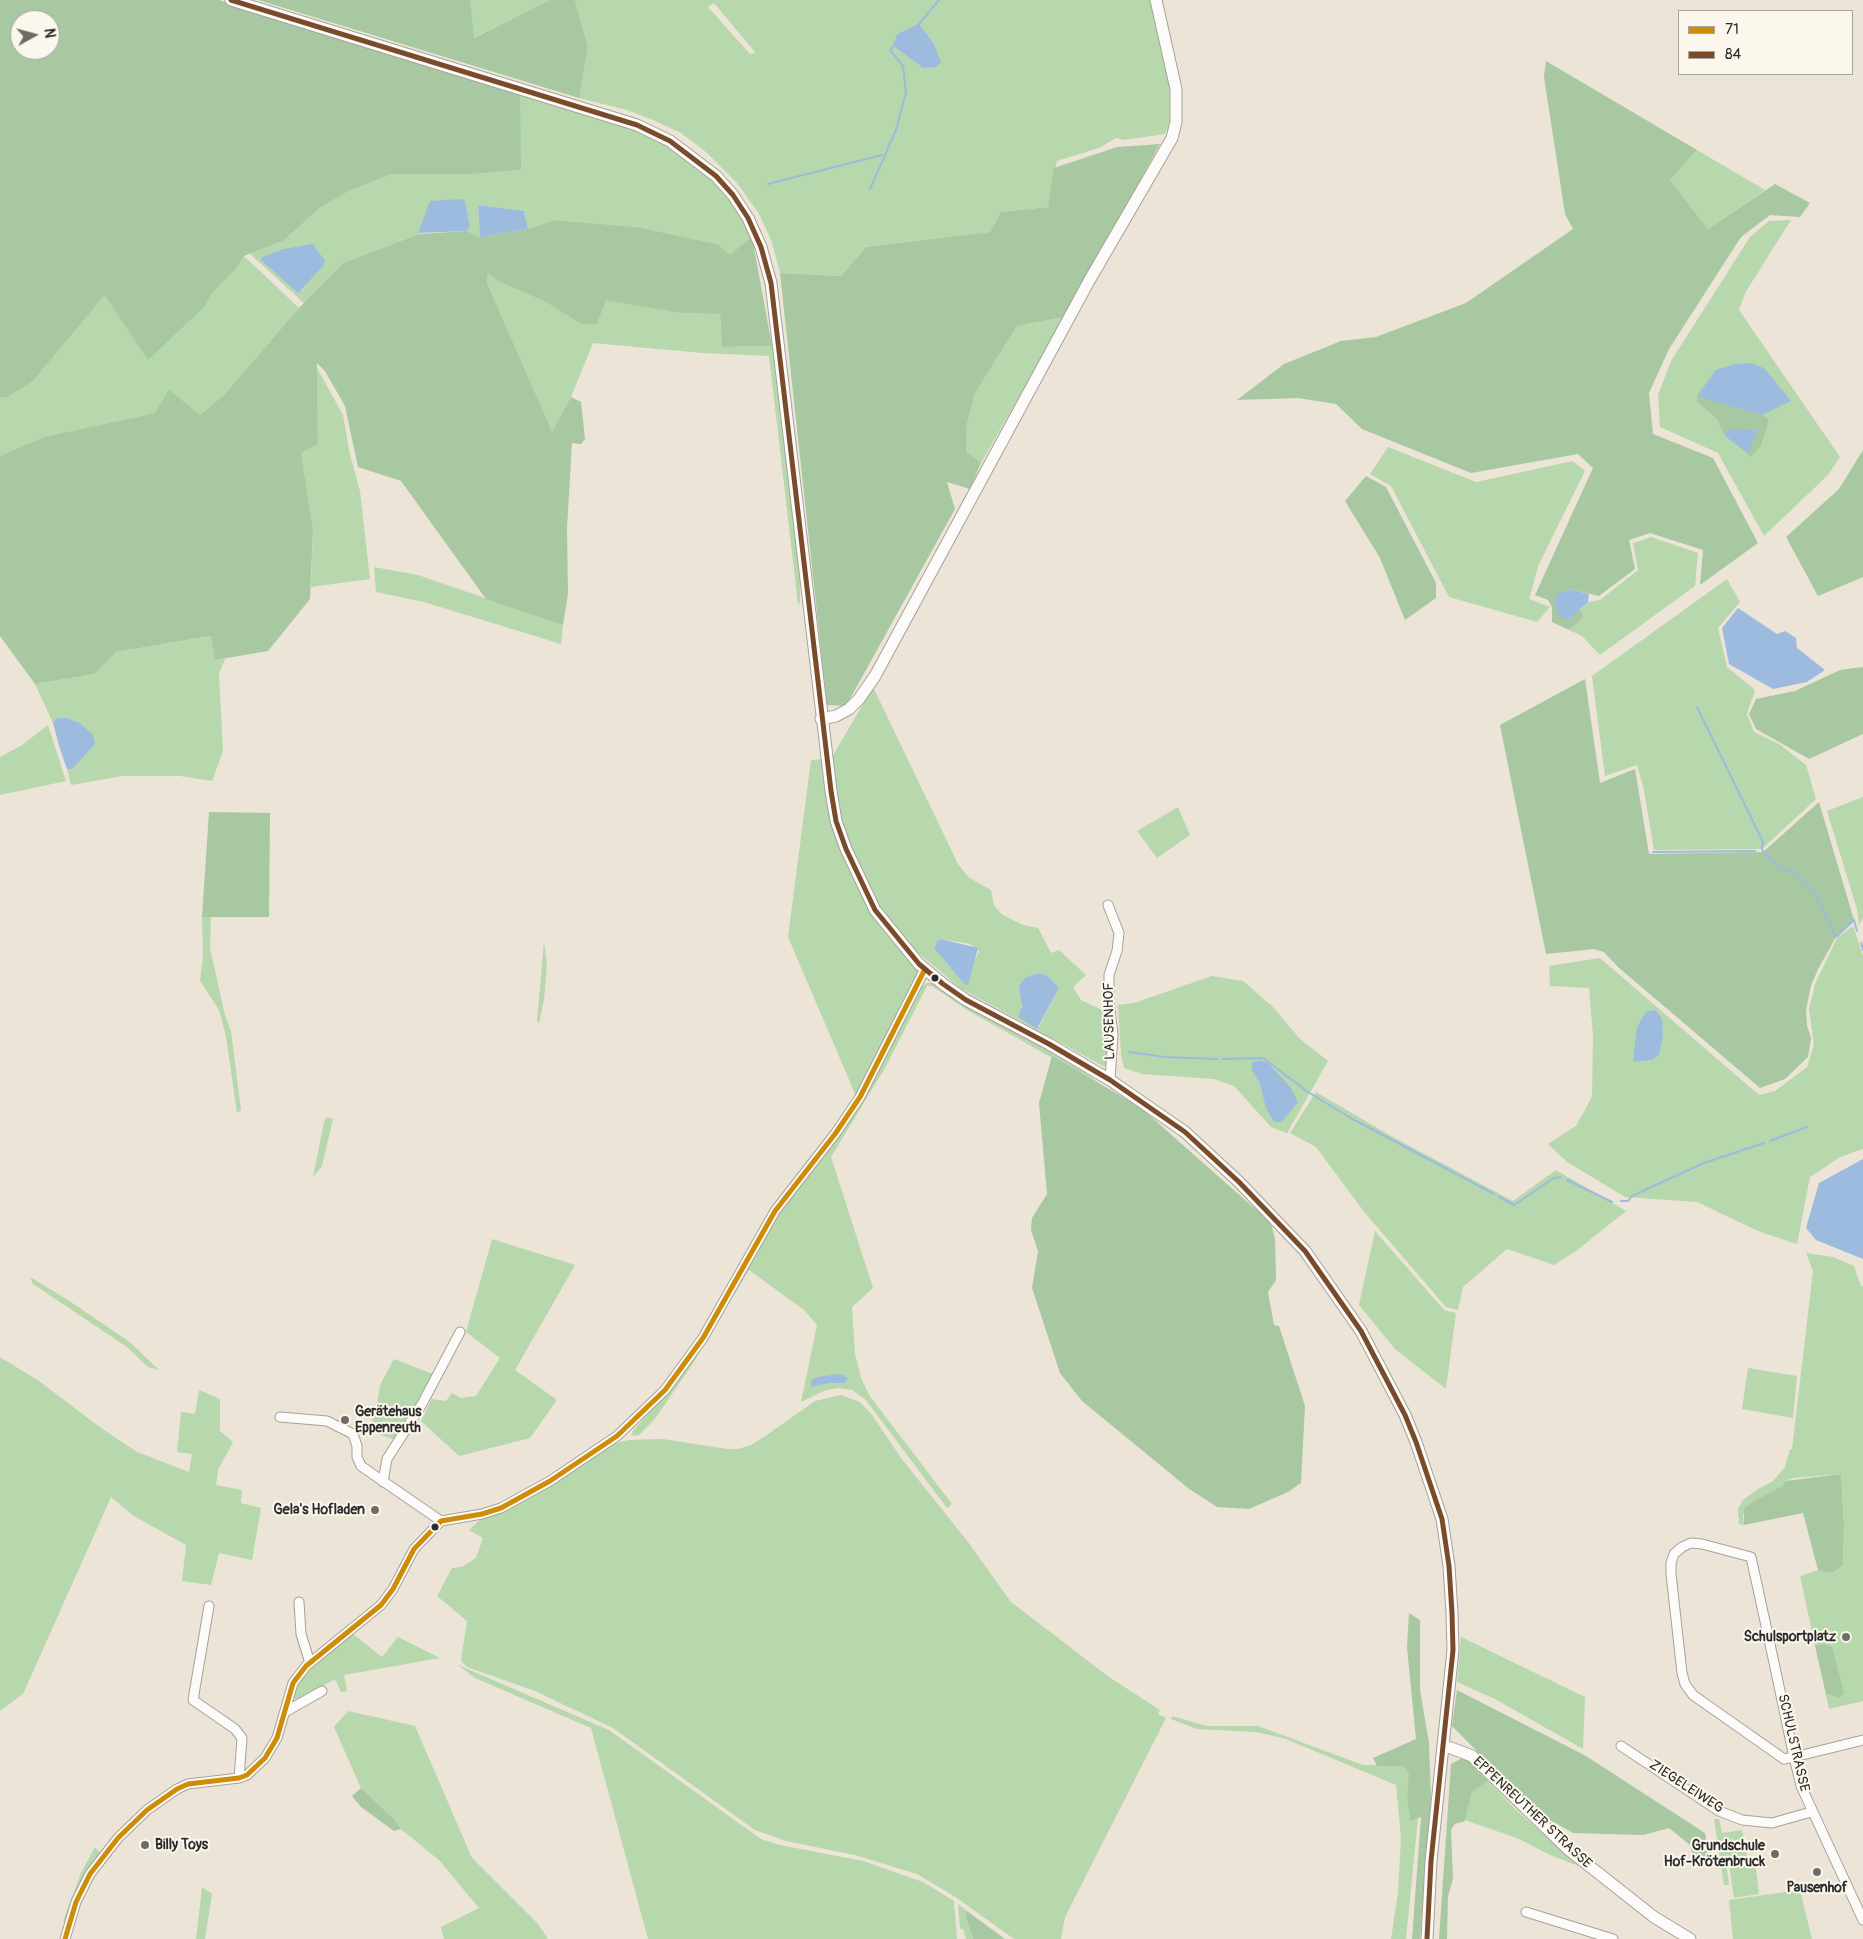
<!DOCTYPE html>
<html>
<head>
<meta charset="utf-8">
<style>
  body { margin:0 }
  #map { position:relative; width:1863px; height:1939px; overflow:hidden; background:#ece4d6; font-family:Pangolin,sans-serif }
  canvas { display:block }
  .legend { position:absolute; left:1678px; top:10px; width:175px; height:65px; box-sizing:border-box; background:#fbf7ec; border:1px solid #a8a59f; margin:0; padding:6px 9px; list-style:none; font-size:15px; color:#2b2b2b }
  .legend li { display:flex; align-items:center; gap:10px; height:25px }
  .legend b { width:25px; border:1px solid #a8a59f }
  .north { position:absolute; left:10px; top:10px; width:50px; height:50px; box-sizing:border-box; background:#fbf7ec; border:1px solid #a8a59f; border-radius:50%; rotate:83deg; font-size:14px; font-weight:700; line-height:20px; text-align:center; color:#2b2b2b }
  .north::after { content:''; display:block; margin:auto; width:18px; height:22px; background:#6f6c67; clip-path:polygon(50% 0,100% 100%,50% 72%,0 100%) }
</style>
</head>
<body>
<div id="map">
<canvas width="1863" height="1939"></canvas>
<ul class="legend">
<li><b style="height:6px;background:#ce8d09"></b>71</li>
<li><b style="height:6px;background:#7a4b2a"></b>84</li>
</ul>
<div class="north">N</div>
</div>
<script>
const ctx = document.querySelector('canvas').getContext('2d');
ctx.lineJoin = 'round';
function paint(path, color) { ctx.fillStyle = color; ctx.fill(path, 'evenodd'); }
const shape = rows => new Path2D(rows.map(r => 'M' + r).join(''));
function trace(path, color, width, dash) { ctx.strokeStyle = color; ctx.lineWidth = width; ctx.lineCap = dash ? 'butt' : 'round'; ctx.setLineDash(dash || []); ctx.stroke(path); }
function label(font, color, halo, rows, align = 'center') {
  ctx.font = font + ' Pangolin,sans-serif'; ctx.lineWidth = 4; ctx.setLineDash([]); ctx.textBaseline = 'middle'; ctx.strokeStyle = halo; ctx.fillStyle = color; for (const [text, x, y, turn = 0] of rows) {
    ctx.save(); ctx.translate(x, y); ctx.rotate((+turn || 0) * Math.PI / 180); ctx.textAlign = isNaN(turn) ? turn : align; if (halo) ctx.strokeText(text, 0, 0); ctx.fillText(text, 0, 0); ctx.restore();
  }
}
paint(shape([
  [470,0,550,0,473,38],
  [575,0,1150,0,1170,89,1171,119,1165,134,1124,140,1116,138,1099,148,1057,161,1048,207,1001,212,990,232,866,247,841,276,780,273,772,242,759,214,737,183,706,152,681,133,653,120,627,110,579,98,588,49],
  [714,3,755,52,755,53,750,54,708,7],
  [893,46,936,67,923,68],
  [520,93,635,127,669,143,724,190,752,237,730,256,717,244,637,227,555,220,528,229,524,211,478,205,480,237,467,231,470,226,465,201,431,201,419,234,343,263,304,303,250,254,283,241,321,207,351,190,392,174,472,174,520,170],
  [1697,150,1765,190,1708,229,1670,180],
  [1791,220,1745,293,1739,310,1840,457,1828,475,1764,536,1718,453,1660,427,1658,395,1671,361,1750,237,1769,221],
  [244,256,299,308,224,395,200,415,155,413,44,437,0,456,0,398,8,397,33,381,105,295,203,307,213,292,236,269],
  [488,272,544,301,581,324,597,324,606,299,680,313,720,314,722,347,772,346,800,577,800,603,798,604,769,356,702,353,593,343,571,397,552,433,487,283],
  [1065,317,981,463,966,453,966,428,975,393,1017,326],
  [317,368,343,415,350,455,360,491,370,579,311,587,313,528,301,453,318,444],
  [1388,447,1476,482,1573,461,1585,471,1539,564,1529,599,1550,607,1537,622,1449,597,1391,486,1370,474],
  [1651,537,1698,553,1695,586,1600,655,1582,636,1569,630,1584,618,1580,609,1588,602,1600,600,1638,570,1633,543],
  [374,567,418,575,563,625,561,644,424,602,376,592],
  [1727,579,1740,602,1718,628,1727,667,1755,690,1747,714,1754,732,1779,744,1806,765,1816,799,1762,849,1654,850,1644,790,1637,765,1605,776,1592,676],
  [212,636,215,660,225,659,219,674,223,751,212,781,180,776,122,776,71,785,67,769,73,769,57,718,53,723,35,684,95,674,116,652],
  [873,687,958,864,968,877,991,890,994,906,1003,915,1023,925,1038,928,1051,953,1059,950,1086,975,1073,987,1081,1000,1108,1013,1109,1065,1105,1067,960,988,910,946,890,923,871,893,849,845,836,802,832,757],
  [941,939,970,944,979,951,964,984,934,948,937,941],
  [1039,973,1048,976,1059,988,1039,1027,1020,1013,1026,977],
  [48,725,66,781,0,795,0,757,22,745],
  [823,759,853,876,918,967,918,973,856,1096,788,937,811,760],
  [1863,797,1863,918,1859,925,1857,909,1827,811],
  [1178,807,1190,835,1157,858,1137,831],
  [211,916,210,948,225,1015,231,1031,241,1110,237,1113,226,1036,219,1010,200,981,203,955,202,917],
  [1853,926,1863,956,1863,1149,1840,1157,1810,1177,1797,1244,1758,1231,1697,1202,1625,1197,1567,1162,1548,1144,1576,1126,1592,1097,1593,1035,1589,988,1550,986,1549,966,1600,958,1759,1095,1775,1091,1807,1067,1814,1045,1809,1009,1815,984,1837,938],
  [544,942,547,965,544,1000,539,1024,537,1020],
  [1212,976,1243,981,1273,1007,1300,1039,1328,1061,1287,1133,1271,1127,1234,1086,1214,1079,1142,1074,1124,1068,1121,1054,1118,1005,1134,1003],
  [926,983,933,983,1079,1068,1104,1087,967,1010,932,986,927,986,885,1068,831,1157,873,1288,852,1307,855,1354,861,1378,869,1395,952,1504,947,1508,865,1399,852,1390,838,1388,826,1390,801,1402,817,1325,804,1310,749,1270,692,1365,654,1420,639,1435,633,1436,632,1432,679,1378,766,1229,845,1125,870,1088,921,988],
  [1316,1092,1391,1136,1513,1201,1556,1170,1626,1211,1576,1251,1554,1265,1507,1249,1463,1287,1458,1310,1446,1307,1365,1213,1316,1147,1290,1133],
  [327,1117,333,1119,322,1166,313,1177,324,1122],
  [1375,1231,1444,1310,1456,1313,1446,1389,1395,1349,1359,1305],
  [492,1239,575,1265,515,1370,557,1400,530,1438,459,1456,421,1421,432,1399,446,1401,452,1393,461,1398,476,1396,500,1358,466,1332],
  [1806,1253,1833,1257,1854,1266,1861,1286,1863,1286,1863,1701,1829,1709,1800,1576,1818,1570,1827,1573,1834,1572,1843,1565,1844,1524,1841,1474,1794,1478,1785,1481,1782,1486,1754,1501,1743,1515,1744,1525,1739,1524,1738,1509,1743,1500,1758,1489,1773,1481,1785,1467,1790,1449,1792,1449,1813,1271],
  [30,1277,68,1300,131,1343,159,1370,148,1367,127,1347,33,1284],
  [0,1357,39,1381,101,1428,137,1452,189,1472,192,1454,177,1452,181,1412,195,1414,199,1390,220,1399,220,1431,233,1442,218,1470,216,1485,242,1490,241,1503,261,1508,252,1560,219,1553,211,1585,182,1581,186,1545,134,1516,111,1497,23,1694,0,1711],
  [394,1359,433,1374,395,1440,369,1430,377,1405,380,1385],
  [1748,1368,1797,1376,1793,1418,1742,1409],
  [841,1395,860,1402,872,1415,901,1458,968,1542,1011,1602,1109,1677,1160,1710,1158,1714,1166,1718,1065,1917,1061,1939,1014,1939,957,1898,917,1874,855,1855,786,1841,755,1830,613,1728,535,1691,467,1667,461,1661,467,1621,437,1596,452,1568,462,1567,476,1558,483,1538,469,1530,488,1512,555,1482,616,1443,629,1440,663,1439,727,1449,738,1449,751,1445,764,1437,815,1401],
  [352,1633,382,1657,398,1637,440,1658,344,1675,347,1691,341,1692,335,1679,296,1701,294,1697,299,1682,313,1666],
  [1461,1637,1585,1697,1583,1749,1495,1699,1457,1682],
  [458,1665,609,1730,761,1839,780,1845,863,1861,923,1882,954,1901,957,1939,648,1939,591,1728,475,1678],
  [348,1711,415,1726,472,1858,538,1924,548,1939,444,1939,441,1927,479,1908,440,1861,401,1829,395,1820,361,1788,334,1727],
  [1172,1716,1207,1726,1258,1726,1363,1765,1403,1766,1410,1773,1407,1799,1412,1821,1418,1818,1406,1939,1391,1939,1398,1892,1401,1838,1396,1785,1286,1739,1256,1732,1197,1729,1171,1719],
  [1488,1781,1513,1807,1579,1866,1552,1856,1519,1839,1465,1820,1472,1792],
  [1714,1819,1719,1819,1722,1833,1742,1830,1747,1858,1726,1861,1729,1885,1724,1885],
  [95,1847,100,1853,84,1879,66,1922,63,1921,81,1873],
  [1755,1860,1759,1894,1734,1898,1729,1864],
  [202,1887,212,1894,205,1939,196,1939],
  [1800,1890,1812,1939,1733,1939,1729,1900],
  [958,1904,967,1911,965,1916,973,1939,966,1939,963,1929,960,1929]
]), '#b6d8ac');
paint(shape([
  [0,0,219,0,520,93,521,170,472,174,392,174,351,190,321,207,283,241,244,256,236,269,213,292,204,307,148,360,105,295,33,381,8,397,0,398],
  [20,20,50,20,50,50,20,50],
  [258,0,470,0,474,38,550,0,575,0,588,48,579,98],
  [1546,61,1697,150,1670,180,1708,229,1775,184,1810,203,1800,217,1770,215,1741,237,1669,349,1649,393,1653,434,1713,458,1758,543,1700,585,1703,550,1650,533,1629,540,1635,569,1599,596,1569,589,1568,620,1580,609,1584,618,1569,630,1552,622,1552,607,1548,600,1535,595,1593,468,1578,454,1471,473,1362,429,1336,404,1298,398,1237,400,1284,364,1341,341,1376,337,1466,303,1573,229,1565,214,1544,77],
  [1160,144,1065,317,1017,326,975,393,966,428,966,452,981,463,970,489,947,482,955,509,846,706,827,705,780,273,841,276,866,247,990,232,1001,212,1048,207,1054,168,1117,147],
  [555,220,637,227,717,244,730,255,752,237,772,346,722,347,720,314,680,313,606,300,597,324,581,324,544,301,498,281,488,273,487,283,552,432,571,397,581,402,585,439,581,444,572,443,567,528,568,594,563,625,486,599,401,481,358,467,345,406,325,371,317,363,318,444,301,453,313,528,310,599,268,651,215,660,211,636,116,652,95,674,35,684,0,636,0,456,44,437,155,413,169,390,200,415,224,395,299,308,343,263,419,234,467,231,480,237,528,229],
  [1697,396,1762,414,1769,420,1761,445,1751,457,1748,454,1757,430,1731,429,1724,435,1717,419,1697,401],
  [1863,450,1863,577,1818,596,1786,537,1839,489],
  [1366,476,1386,487,1436,583,1436,598,1405,620,1380,558,1345,501],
  [1863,667,1863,734,1809,759,1756,729,1749,714,1756,699,1795,691,1840,670],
  [1585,679,1600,783,1635,769,1649,854,1763,852,1819,802,1854,920,1836,937,1818,969,1811,986,1806,1010,1807,1025,1811,1038,1808,1057,1785,1079,1760,1088,1618,967,1604,952,1594,949,1546,954,1500,725],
  [209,812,270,813,269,917,202,917],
  [1052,1056,1140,1107,1271,1223,1275,1239,1276,1280,1268,1292,1274,1325,1279,1326,1305,1406,1301,1483,1288,1492,1249,1509,1217,1507,1188,1488,1082,1401,1060,1373,1032,1288,1038,1251,1031,1230,1032,1218,1047,1194,1039,1103],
  [1841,1474,1844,1524,1843,1565,1834,1572,1827,1573,1818,1570,1803,1513,1744,1525,1744,1509,1754,1501,1782,1486,1785,1481],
  [1409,1613,1420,1620,1420,1690,1429,1743,1431,1797,1420,1939,1412,1939,1421,1817,1411,1821,1407,1800,1409,1773,1403,1766,1377,1766,1373,1758,1416,1739,1407,1647],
  [1823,1644,1832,1647,1844,1693,1839,1698,1826,1693,1815,1646],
  [1457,1690,1586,1756,1705,1833,1709,1857,1694,1859,1690,1845,1669,1828,1643,1835,1573,1833,1538,1813,1452,1726],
  [1464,1757,1488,1781,1472,1792,1465,1821,1455,1824,1451,1830,1453,1879,1448,1896,1447,1939,1439,1939,1451,1764],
  [361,1788,395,1820,401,1829,394,1831,361,1807,352,1796],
  [967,1911,1005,1939,973,1939,965,1915]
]), '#a7c8a1');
paint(shape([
  [919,24,934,44,941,62,936,67,923,68,893,46,897,34],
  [462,199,465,201,470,226,467,231,418,233,430,201],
  [478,205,524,211,528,229,480,237],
  [313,244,325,261,323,266,298,293,261,260,262,257,283,249],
  [1753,363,1765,369,1791,401,1762,415,1697,396,1716,370,1735,364],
  [1731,429,1757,430,1748,454,1724,435],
  [1569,589,1589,594,1588,602,1568,620,1560,616,1554,602,1557,594],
  [1738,608,1777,634,1785,631,1796,638,1797,648,1825,670,1807,682,1773,689,1729,664,1722,628],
  [57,718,67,718,81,724,93,735,95,744,72,769,67,769,60,749,53,723],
  [941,939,978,948,968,985,964,984,934,948,937,941],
  [1039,973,1048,976,1059,988,1037,1029,1018,1017,1022,1006,1019,986,1026,977],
  [1655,1010,1662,1019,1663,1035,1659,1055,1652,1060,1633,1062,1637,1027,1646,1012],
  [1259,1060,1268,1063,1291,1088,1298,1102,1282,1122,1274,1122,1266,1108,1260,1084,1252,1070,1252,1063],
  [1863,1159,1863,1259,1816,1240,1806,1228,1819,1183],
  [840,1374,848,1378,845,1383,829,1383,811,1387,811,1381,817,1377]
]), '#9cbbdf');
trace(shape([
  [919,24,939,0],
  [768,184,882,155],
  [870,189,896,130,906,92,903,66,890,50,893,46],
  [1697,707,1763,842,1762,850,1774,864,1797,875,1815,893,1836,937,1854,920,1857,931],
  [1653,852,1755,851],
  [1861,943,1863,950],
  [1129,1052,1165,1057,1218,1059],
  [1223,1059,1263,1058,1308,1092,1349,1117,1494,1194],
  [1770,1141,1807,1127],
  [1567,1180,1612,1202],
  [1499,1197,1514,1205,1554,1178,1561,1177],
  [1621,1201,1628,1201,1632,1196,1704,1163,1764,1143]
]), '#9cbbdf', 2);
const street = shape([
  [1108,905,1119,933,1117,951,1109,975,1109,1000,1113,1035,1110,1080],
  [280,1417,327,1421,353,1434,357,1446,357,1457,361,1466,441,1521],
  [383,1482,387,1459,422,1404,460,1332],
  [299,1602,301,1634,310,1663],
  [209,1606,193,1700,235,1729,242,1738,239,1778],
  [285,1712,322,1691],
  [1863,1740,1794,1757,1784,1759,1693,1695,1685,1684,1682,1673,1671,1574,1671,1563,1674,1554,1682,1547,1691,1543,1702,1544,1751,1557,1773,1658,1794,1757,1801,1786,1863,1920],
  [1621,1746,1719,1811,1742,1820,1772,1823,1811,1812],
  [1526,1912,1613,1939],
  [65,1939,76,1902,90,1874,118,1838,147,1810,177,1789,188,1784,239,1778,247,1775,265,1758,277,1738,293,1683,306,1666,381,1605,393,1589,414,1549,441,1521,482,1514,501,1508,550,1481,617,1436,665,1390,703,1338,775,1211,835,1134,860,1097,925,969]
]);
const secondary = shape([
  [231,0,637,125,670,141,716,176,733,195,748,218,761,247,771,283,831,791,836,821,846,849,875,910,919,964,943,984,966,1000,1049,1044,1110,1080,1185,1132,1239,1182,1305,1251,1361,1331,1405,1415,1416,1442,1442,1519,1449,1566,1452,1613,1453,1650,1431,1861,1427,1939],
  [821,719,836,716,849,709,859,699,875,676,1089,281,1172,138,1176,122,1176,89,1156,0],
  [1443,1747,1451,1748,1472,1756,1569,1850,1654,1917,1690,1939]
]);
trace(street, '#a6a19a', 11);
trace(secondary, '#a6a19a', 13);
trace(street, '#fcfbf9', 9);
trace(secondary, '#fcfbf9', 11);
trace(shape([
  [65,1939,76,1902,90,1874,118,1838,147,1810,177,1789,188,1784,239,1778,247,1775,265,1758,277,1738,293,1683,306,1666,381,1605,393,1589,414,1549,441,1521,482,1514,501,1508,550,1481,617,1436,665,1390,703,1338,775,1211,835,1134,860,1097,925,969]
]), '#ce8d09', 5);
trace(shape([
  [231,0,637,125,670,141,716,176,733,195,748,218,761,247,771,283,831,791,836,821,846,849,875,910,919,964,943,984,966,1000,1049,1044,1110,1080,1185,1132,1239,1182,1305,1251,1361,1331,1405,1415,1416,1442,1442,1519,1449,1566,1452,1613,1453,1650,1431,1861,1427,1939]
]), '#7a4b2a', 5);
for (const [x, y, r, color] of [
  [935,978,4.5,"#2b2b2b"],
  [345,1420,5,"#6f6c67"],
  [375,1510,5,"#6f6c67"],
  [435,1527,4.5,"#2b2b2b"],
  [1846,1637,5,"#6f6c67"],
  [145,1845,5,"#6f6c67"],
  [1775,1854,5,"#6f6c67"],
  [1817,1872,5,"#6f6c67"]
]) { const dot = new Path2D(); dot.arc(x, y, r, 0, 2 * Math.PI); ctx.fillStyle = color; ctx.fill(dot); trace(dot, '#fbf7ec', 2); }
label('14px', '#2b2b2b', '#fbf7ec', [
  ["LAUSENHOF",1110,1021,-91],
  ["SCHULSTRASSE",1793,1743,77],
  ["ZIEGELEIWEG",1686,1787,33],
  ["EPPENREUTHER STRASSE",1532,1813,43]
]);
label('bold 14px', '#2b2b2b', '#fbf7ec', [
  ["Gerätehaus",355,1412,"left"],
  ["Eppenreuth",355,1428,"left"],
  ["Gela's Hofladen",365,1510],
  ["Schulsportplatz",1836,1637],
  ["Billy Toys",155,1845,"left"],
  ["Grundschule",1765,1846],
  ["Hof-Krötenbruck",1765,1862],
  ["Pausenhof",1817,1888,"center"]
], 'right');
</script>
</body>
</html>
